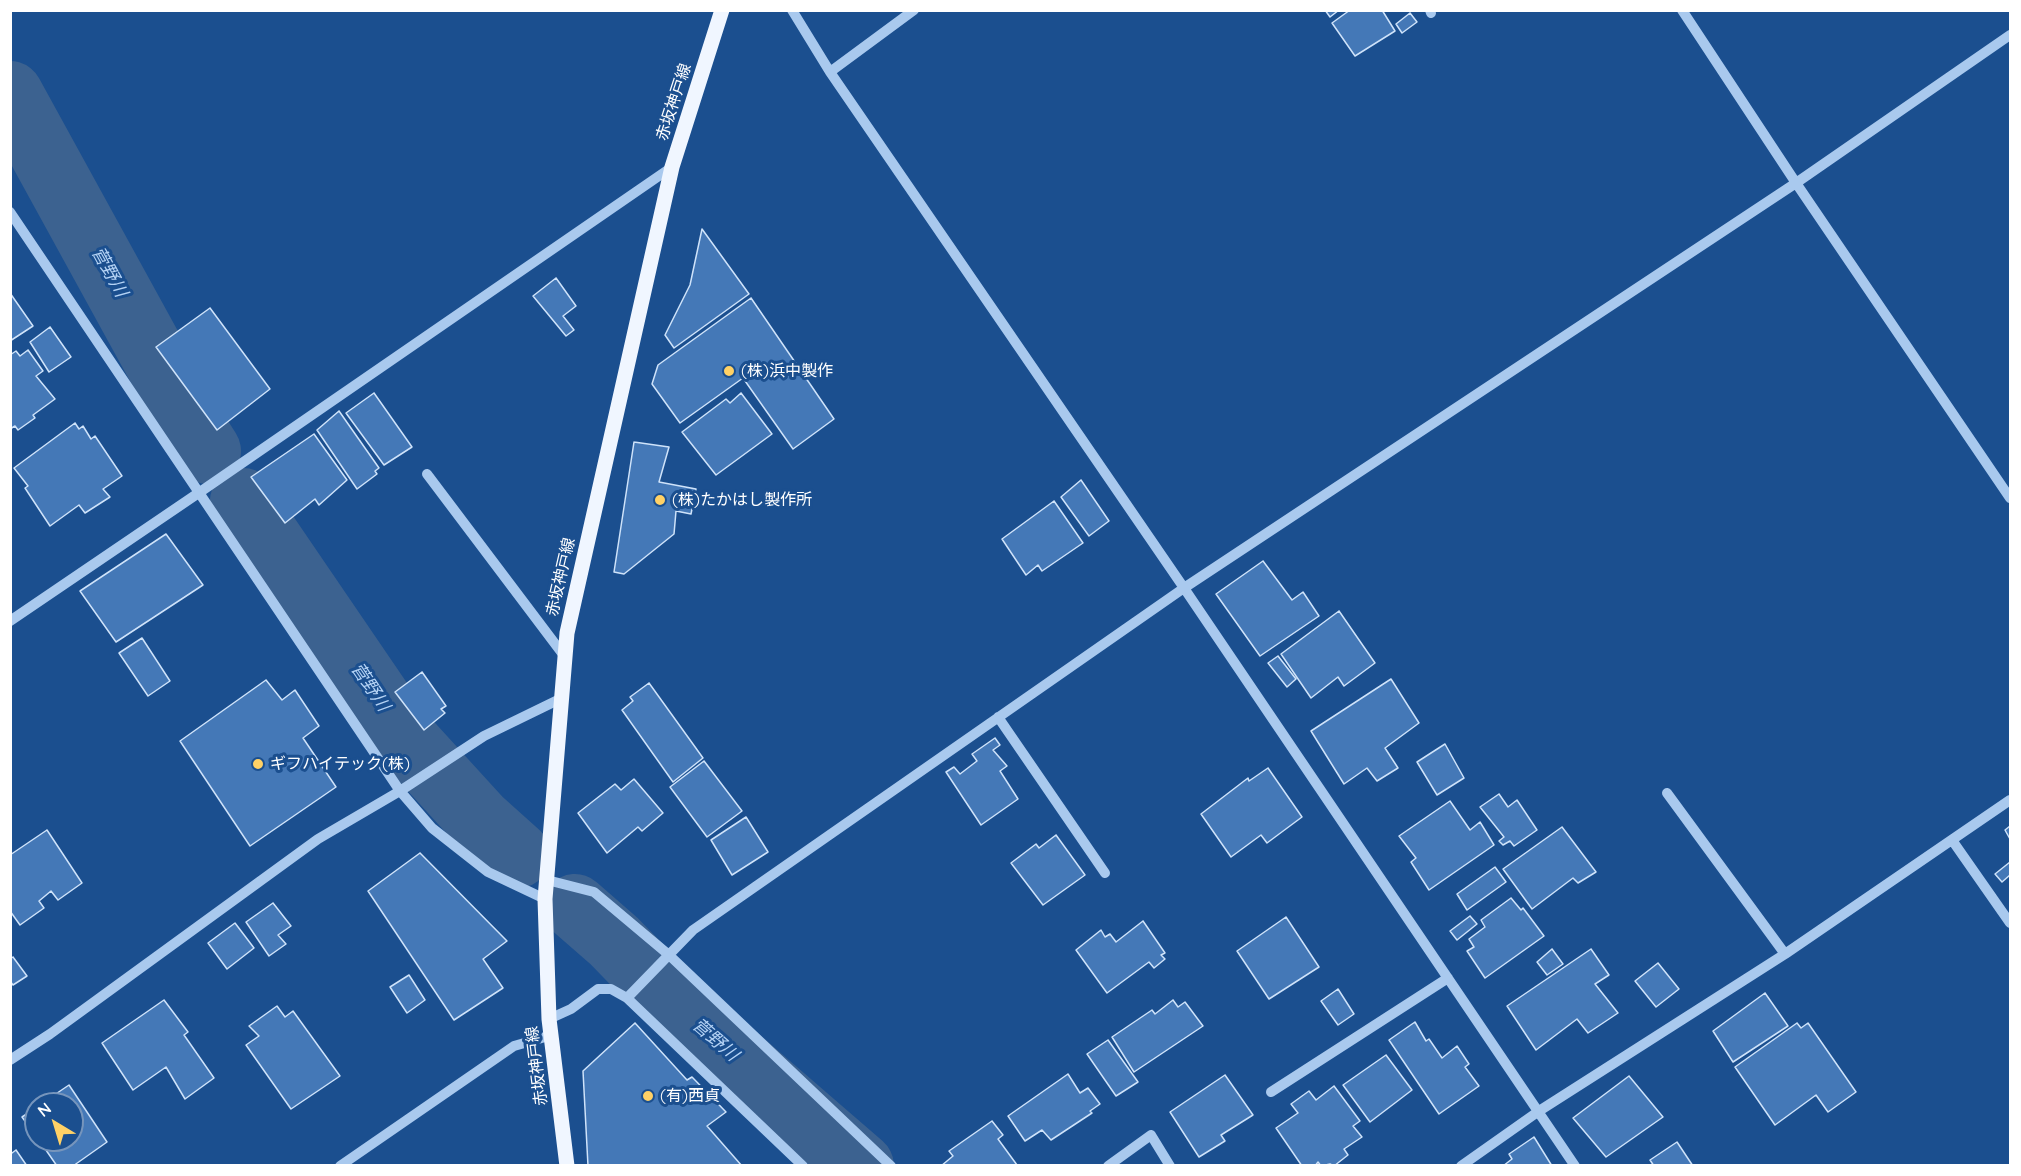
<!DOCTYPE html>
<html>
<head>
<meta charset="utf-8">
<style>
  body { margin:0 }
  #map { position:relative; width:2021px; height:1176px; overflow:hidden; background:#1b4f8f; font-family:Quicksand,sans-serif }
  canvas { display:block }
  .frame { position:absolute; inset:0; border:12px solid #fff; pointer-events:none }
  .north { position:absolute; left:24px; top:1092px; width:60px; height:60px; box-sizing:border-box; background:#1b4f8f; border:2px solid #7695bc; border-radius:50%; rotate:322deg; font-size:16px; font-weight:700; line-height:24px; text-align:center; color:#fff }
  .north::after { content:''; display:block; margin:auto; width:21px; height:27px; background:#ffd166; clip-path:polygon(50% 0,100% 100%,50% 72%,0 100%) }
</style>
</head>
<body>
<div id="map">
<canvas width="2021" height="1176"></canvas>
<div class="frame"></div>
<div class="north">N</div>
</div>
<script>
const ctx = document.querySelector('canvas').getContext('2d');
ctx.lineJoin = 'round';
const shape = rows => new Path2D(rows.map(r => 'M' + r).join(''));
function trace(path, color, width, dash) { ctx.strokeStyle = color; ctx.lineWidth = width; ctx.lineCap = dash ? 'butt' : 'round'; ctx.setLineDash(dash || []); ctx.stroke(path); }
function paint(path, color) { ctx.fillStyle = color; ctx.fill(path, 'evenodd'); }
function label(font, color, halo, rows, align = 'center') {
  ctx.font = font + ' Quicksand,"Noto Sans JP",sans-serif'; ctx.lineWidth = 6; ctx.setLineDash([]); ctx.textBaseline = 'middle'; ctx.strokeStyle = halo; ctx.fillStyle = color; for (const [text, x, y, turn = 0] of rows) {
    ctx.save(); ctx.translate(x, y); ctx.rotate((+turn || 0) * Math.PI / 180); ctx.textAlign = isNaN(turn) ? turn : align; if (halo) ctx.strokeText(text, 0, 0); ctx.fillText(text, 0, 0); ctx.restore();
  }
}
trace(shape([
  [10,94,194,429,208,451],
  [243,501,406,740,479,820,518,855],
  [575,907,614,941,684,1013,861,1166]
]), '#3c6290', 66);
const building = shape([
  [1325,10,1339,10,1330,17,1325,10],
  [1350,10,1382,10,1395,31,1355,56,1332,23,1350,10],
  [1410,13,1417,22,1402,33,1396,24,1410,13],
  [702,229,749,294,674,348,665,335,690,285,702,229],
  [556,278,576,306,563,316,574,330,566,336,533,296,556,278],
  [10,293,33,326,10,341,10,293],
  [751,298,834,419,793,449,743,378,680,423,652,384,658,365,751,298],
  [210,308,270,389,217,430,156,347,210,308],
  [50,327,71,357,49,372,30,342,50,327],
  [28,350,43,371,36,376,55,399,33,415,35,418,18,430,15,426,10,429,10,355,16,351,20,356,28,350],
  [374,393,412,447,384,465,346,413,374,393],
  [741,393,772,434,716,475,682,432,726,399,730,403,741,393],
  [339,411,379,468,375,471,377,474,357,489,317,430,339,411],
  [75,423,79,429,83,426,91,439,95,436,122,476,103,489,110,497,85,513,79,505,50,526,25,488,28,486,14,468,75,423],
  [314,434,347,480,319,505,315,499,285,523,251,477,314,434],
  [634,442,669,447,659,482,696,489,691,514,676,511,674,534,624,574,614,572,634,442],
  [1081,480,1109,521,1089,536,1061,497,1081,480],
  [1054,501,1083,543,1042,571,1038,565,1026,575,1002,539,1054,501],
  [166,534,203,585,116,642,80,591,166,534],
  [1263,561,1292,600,1303,592,1319,616,1260,656,1216,594,1263,561],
  [1339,611,1375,663,1344,686,1338,677,1311,698,1281,654,1339,611],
  [142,638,170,681,148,696,119,653,142,638],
  [1278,656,1296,679,1287,687,1268,663,1278,656],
  [422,672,446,706,441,709,445,713,424,730,395,692,422,672],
  [1391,679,1419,723,1385,748,1398,768,1377,781,1367,768,1344,784,1311,731,1391,679],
  [266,680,282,700,295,690,319,726,303,738,336,787,250,846,180,741,266,680],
  [649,683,703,758,673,782,622,710,633,701,630,697,649,683],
  [995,738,1000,745,993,750,1007,766,1000,771,1018,799,981,825,946,772,954,767,960,774,977,761,972,754,995,738],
  [1445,744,1464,778,1437,795,1417,762,1445,744],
  [704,761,742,811,707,837,670,787,704,761],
  [1268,768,1302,817,1267,843,1261,835,1231,857,1201,814,1248,778,1249,781,1268,768],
  [634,779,663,813,642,831,638,827,607,853,578,813,615,784,621,790,634,779],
  [1499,794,1508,807,1517,800,1537,830,1514,846,1510,841,1503,845,1499,841,1504,837,1480,807,1499,794],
  [1450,801,1470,830,1480,822,1494,845,1429,890,1411,862,1416,858,1399,836,1450,801],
  [746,817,768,852,732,875,711,840,746,817],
  [2010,826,2010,839,2005,830,2010,826],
  [1562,827,1596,872,1578,883,1573,878,1532,909,1503,869,1562,827],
  [47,830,82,883,58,900,51,891,39,901,44,908,20,925,10,911,10,855,47,830],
  [1056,835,1085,875,1043,905,1011,863,1036,844,1039,848,1056,835],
  [420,853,507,941,483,959,503,988,454,1020,368,891,420,853],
  [2010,862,2010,875,2002,882,1995,874,2010,862],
  [1495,867,1506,882,1467,910,1457,894,1495,867],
  [1511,898,1521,910,1523,908,1544,936,1485,978,1467,951,1474,947,1469,939,1485,927,1481,920,1511,898],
  [273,903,291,926,278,935,286,944,269,956,246,922,273,903],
  [1470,916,1477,924,1457,940,1450,931,1470,916],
  [1286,917,1319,967,1269,999,1237,951,1286,917],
  [1143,921,1165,953,1161,955,1165,959,1154,968,1149,962,1107,993,1076,950,1101,930,1105,937,1110,934,1116,942,1143,921],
  [235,923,254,948,227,969,208,943,235,923],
  [1552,949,1563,964,1547,975,1537,962,1552,949],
  [1591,949,1609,975,1595,984,1618,1013,1588,1033,1577,1019,1536,1050,1507,1006,1591,949],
  [13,957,27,976,13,985,10,981,10,959,13,957],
  [1658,963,1679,989,1656,1007,1635,981,1658,963],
  [409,975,425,1000,407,1013,390,987,409,975],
  [1338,989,1354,1014,1338,1025,1321,1001,1338,989],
  [1765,993,1788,1026,1733,1062,1713,1031,1765,993],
  [164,1000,188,1032,184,1035,214,1078,185,1099,166,1067,133,1090,102,1043,164,1000],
  [1173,1000,1178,1007,1185,1002,1203,1026,1134,1072,1112,1037,1152,1010,1155,1014,1173,1000],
  [277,1006,285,1017,293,1011,340,1076,291,1109,246,1045,259,1036,249,1026,277,1006],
  [1415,1022,1426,1041,1429,1039,1442,1058,1457,1046,1469,1064,1465,1067,1479,1086,1439,1114,1389,1040,1415,1022],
  [635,1023,687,1080,692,1077,726,1112,707,1126,742,1166,588,1166,583,1071,635,1023],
  [1797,1023,1801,1028,1808,1023,1856,1092,1828,1112,1816,1095,1775,1125,1735,1067,1797,1023],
  [1108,1040,1138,1082,1116,1096,1087,1054,1108,1040],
  [1386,1055,1412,1090,1370,1122,1343,1085,1386,1055],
  [1068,1074,1080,1093,1088,1088,1100,1104,1090,1111,1092,1113,1051,1140,1042,1130,1025,1141,1008,1116,1068,1074],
  [1225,1075,1253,1115,1221,1135,1225,1141,1199,1157,1170,1112,1225,1075],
  [1629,1076,1663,1117,1606,1157,1573,1118,1629,1076],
  [69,1085,107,1142,73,1166,57,1166,39,1140,72,1140,72,1104,41,1104,69,1085],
  [1334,1086,1360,1121,1353,1126,1362,1137,1344,1149,1348,1155,1334,1166,1330,1164,1321,1166,1318,1162,1315,1166,1302,1166,1276,1128,1298,1113,1291,1104,1309,1091,1316,1100,1334,1086],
  [36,1108,36,1136,22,1117,36,1108],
  [992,1121,1003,1135,998,1139,1017,1165,941,1166,953,1156,949,1151,992,1121],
  [1534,1137,1552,1166,1503,1166,1512,1159,1509,1154,1534,1137],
  [1677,1142,1693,1166,1654,1166,1650,1160,1677,1142],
  [16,1150,27,1166,10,1166,10,1152,12,1153,16,1150]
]);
paint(building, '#4478b7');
trace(building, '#cfe3fa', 1.5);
trace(shape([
  [792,10,830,72,1184,588,1575,1166],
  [1430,10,1431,13],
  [1682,10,1796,183,2010,498],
  [830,72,914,10],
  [10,212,400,791,432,828,488,872,545,899],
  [427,474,565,657],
  [10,621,200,492,672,167],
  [998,717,1105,873],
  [1667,793,1785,954],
  [1952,840,2010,923],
  [547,880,594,892,669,955,891,1166],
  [627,998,693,930,1184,588,1796,183,2010,35],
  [549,1019,571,1009,598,989,611,989,627,998,803,1166],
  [10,1060,50,1034,318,839,400,791,484,736,562,698],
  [1271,1092,1448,978],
  [340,1166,514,1046,552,1035],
  [1108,1166,1151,1135,1170,1166],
  [1461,1166,1539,1111,1785,954,2010,800]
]), '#a9c9ee', 10);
trace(shape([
  [567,1166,549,1019,545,899,567,633,672,167,722,10]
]), '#f0f6ff', 15);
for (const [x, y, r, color] of [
  [729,371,6,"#ffd166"],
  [660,500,6,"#ffd166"],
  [258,764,6,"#ffd166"],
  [648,1096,6,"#ffd166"]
]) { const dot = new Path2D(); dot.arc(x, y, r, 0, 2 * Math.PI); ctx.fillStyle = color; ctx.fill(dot); trace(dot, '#1b4f8f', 2); }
label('16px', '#fff', '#1b4f8f', [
  ["赤坂神戸線",674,102,-72],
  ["赤坂神戸線",561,577,-77],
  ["赤坂神戸線",537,1066,-97]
]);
label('16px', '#fff', '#1b4f8f', [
  ["(株)浜中製作",741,371],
  ["(株)たかはし製作所",672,500],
  ["ギフハイテック(株)",270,764],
  ["(有)西貞",660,1096]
], 'left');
label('italic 18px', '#b5d3f5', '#1b4f8f', [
  ["菅野川",109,272,61],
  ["菅野川",370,687,56],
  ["菅野川",715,1040,41]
]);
</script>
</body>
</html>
